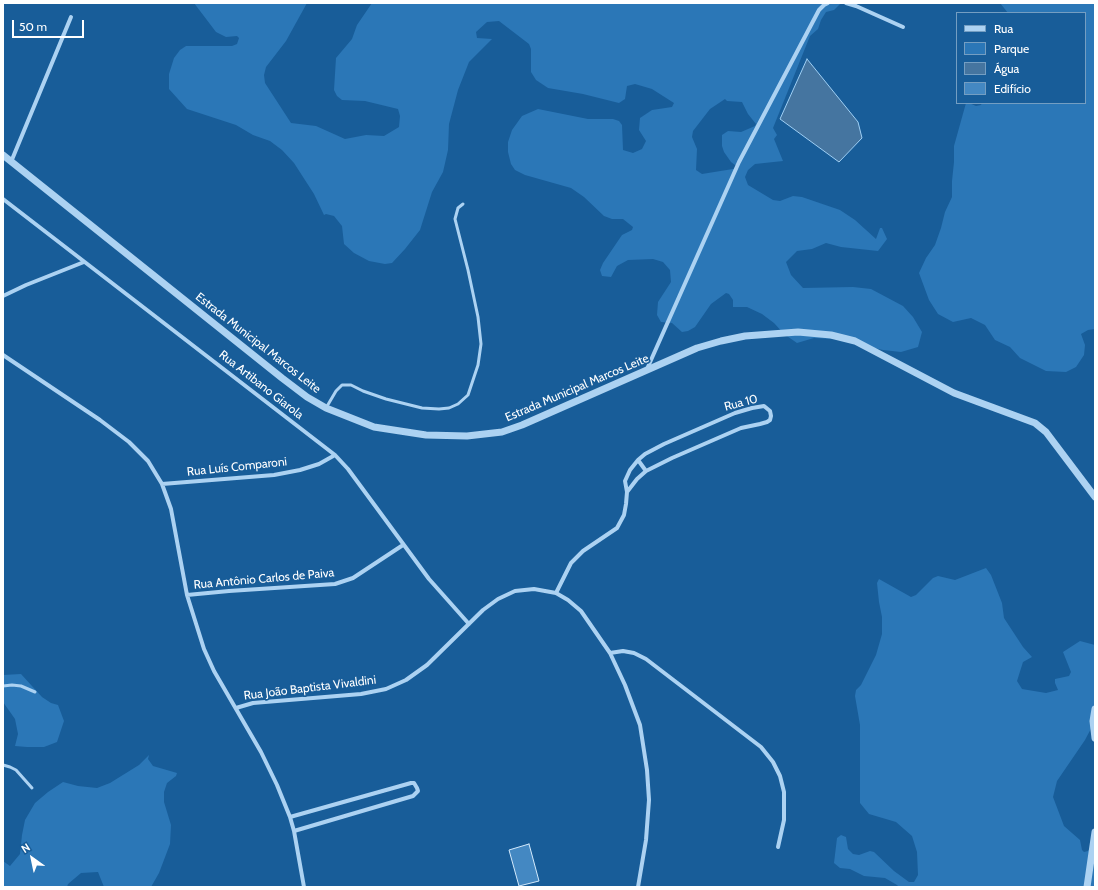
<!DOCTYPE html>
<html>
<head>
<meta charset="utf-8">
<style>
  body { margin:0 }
  #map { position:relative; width:1098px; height:890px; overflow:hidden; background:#185d99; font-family:Cabin,sans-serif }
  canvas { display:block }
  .frame { position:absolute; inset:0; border:4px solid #fff; pointer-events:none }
  .legend { position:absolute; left:956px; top:12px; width:130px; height:92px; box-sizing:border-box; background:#185d99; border:1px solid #749ec2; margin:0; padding:5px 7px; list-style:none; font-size:12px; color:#fff }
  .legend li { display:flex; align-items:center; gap:8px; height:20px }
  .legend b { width:20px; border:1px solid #749ec2 }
  .north { position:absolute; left:12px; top:838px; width:40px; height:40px; -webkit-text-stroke:3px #185d99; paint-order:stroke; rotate:327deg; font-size:11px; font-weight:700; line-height:16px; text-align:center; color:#fff }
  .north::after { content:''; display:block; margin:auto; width:14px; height:18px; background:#fff; clip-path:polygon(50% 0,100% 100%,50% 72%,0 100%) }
  .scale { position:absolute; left:12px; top:20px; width:72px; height:18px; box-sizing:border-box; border:2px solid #fff; border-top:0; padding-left:5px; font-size:12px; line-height:14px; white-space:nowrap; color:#fff; -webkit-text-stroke:3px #185d99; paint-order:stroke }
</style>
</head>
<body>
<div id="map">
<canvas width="1098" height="890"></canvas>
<div class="frame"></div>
<ul class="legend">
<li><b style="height:5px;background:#acd2f2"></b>Rua</li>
<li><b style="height:11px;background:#2b77b7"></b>Parque</li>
<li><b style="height:11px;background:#4575a0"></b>Água</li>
<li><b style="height:11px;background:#4488c2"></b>Edifício</li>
</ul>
<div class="north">N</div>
<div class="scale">50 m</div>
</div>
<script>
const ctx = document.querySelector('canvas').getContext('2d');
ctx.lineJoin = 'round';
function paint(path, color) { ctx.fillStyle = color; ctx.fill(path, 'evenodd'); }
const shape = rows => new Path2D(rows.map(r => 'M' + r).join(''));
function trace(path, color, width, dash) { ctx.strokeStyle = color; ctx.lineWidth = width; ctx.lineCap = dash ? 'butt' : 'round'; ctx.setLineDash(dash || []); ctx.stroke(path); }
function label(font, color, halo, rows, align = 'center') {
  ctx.font = font + ' Cabin,sans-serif'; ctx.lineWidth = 3.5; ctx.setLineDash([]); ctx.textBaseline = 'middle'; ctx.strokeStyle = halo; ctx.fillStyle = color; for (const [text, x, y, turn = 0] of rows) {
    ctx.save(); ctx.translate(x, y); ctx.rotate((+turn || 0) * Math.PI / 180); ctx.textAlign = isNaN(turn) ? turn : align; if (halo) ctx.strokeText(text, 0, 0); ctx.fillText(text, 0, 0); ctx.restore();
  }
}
paint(shape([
  [194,3,307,3,286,41,266,67,264,75,265,83,291,123,316,126,345,139,366,135,384,136,399,127,400,116,398,109,365,101,342,100,337,96,334,90,336,58,352,39,357,25,372,3,841,3,834,10,826,12,821,20,818,29,810,36,773,128,777,135,774,139,783,161,755,164,748,170,745,177,748,185,773,200,780,201,793,196,802,197,840,210,855,220,876,239,880,228,882,228,887,239,878,251,841,247,826,243,812,249,797,251,786,262,791,275,803,288,853,287,871,289,903,306,913,317,922,332,918,347,901,352,883,350,835,339,814,338,797,343,784,334,774,323,762,314,747,307,733,307,733,300,729,294,726,293,711,304,695,327,688,331,682,332,672,323,661,322,657,315,658,302,671,282,670,270,663,262,653,259,628,260,617,266,611,277,602,276,600,270,603,263,622,235,632,230,633,227,623,219,612,219,604,216,584,197,571,188,525,175,515,170,511,164,508,152,508,142,512,130,522,116,538,109,588,119,613,119,619,121,622,125,623,150,633,153,642,149,646,141,639,130,640,118,652,110,672,107,674,103,652,89,635,84,627,86,625,99,619,103,583,94,548,88,536,80,531,72,531,49,529,44,499,21,487,22,476,32,477,38,492,39,469,62,458,90,449,124,448,150,443,172,432,192,420,230,405,249,392,263,385,264,369,261,354,253,344,244,342,226,334,216,326,214,324,215,314,194,294,163,282,150,270,141,253,135,236,125,187,109,169,89,169,74,174,58,180,50,186,46,232,46,237,44,239,38,237,36,226,37,216,32],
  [725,99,727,101,742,102,748,114,756,124,755,126,741,132,728,131,722,135,722,146,724,152,731,162,739,168,702,174,696,170,697,149,692,137,693,131,710,109],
  [1000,3,1095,3,1095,329,1088,330,1081,334,1085,345,1084,355,1076,367,1066,372,1046,371,1020,358,1010,347,995,340,985,325,971,318,953,322,938,314,929,300,919,273,926,258,935,245,941,228,945,212,952,197,952,181,954,162,954,146,966,103,969,103,976,106,981,105,982,103,1085,103,1085,13,1008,13],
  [986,568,991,575,1002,603,1004,618,1023,647,1032,657,1023,662,1017,681,1022,689,1046,693,1058,690,1055,683,1055,679,1069,676,1071,672,1063,652,1080,641,1095,645,1095,721,1085,740,1057,781,1053,797,1064,826,1080,840,1082,850,1084,852,1088,851,1095,842,1095,887,899,887,897,885,885,878,864,876,850,869,840,868,834,863,837,838,841,835,846,837,848,849,853,854,859,855,870,851,874,852,894,871,909,882,914,882,918,875,917,852,912,836,896,822,869,814,860,803,860,725,855,696,856,690,861,685,876,655,882,634,882,617,879,602,877,583,879,579,911,597,916,595,933,578,938,576,955,580],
  [21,674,42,697,51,703,58,705,64,721,57,742,44,747,27,747,15,746,18,734,15,719,3,702,3,675],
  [149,755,148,759,153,766,177,773,176,776,167,783,164,792,164,802,171,825,170,844,159,873,151,887,104,887,98,872,81,873,68,884,67,887,3,887,3,861,10,866,20,854,22,835,25,820,35,803,48,792,63,782,78,786,97,788,110,783,139,765]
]), '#2b77b7');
const water = shape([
  [807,59,858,122,862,138,839,162,780,119,807,59]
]);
paint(water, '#4575a0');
trace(water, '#9fcff4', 1);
const building = shape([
  [529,844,539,881,519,886,509,850,529,844]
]);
paint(building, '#4488c2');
trace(building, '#d4eafc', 1);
trace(shape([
  [326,408,336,391,342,385,351,385,363,391,386,399,422,408,439,409,449,408,458,404,468,395,478,365,481,344,478,317,468,270,455,219,458,208,463,204],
  [3,686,12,685,21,686,35,692],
  [3,765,10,767,16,770,32,788]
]), '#acd2f2', 3);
trace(shape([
  [846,3,856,6,903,27],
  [11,162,71,17],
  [3,199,335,455,348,469,429,579,469,624],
  [3,296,26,285,84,262],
  [3,355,100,420,129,442,148,461,162,484,171,509,187,595,204,649,214,671,261,752,277,785,290,817,294,831,304,887],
  [647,369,739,162,819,10,824,5,828,3],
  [638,460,646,471],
  [162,484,274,475,300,470,319,464,335,455],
  [556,593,571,563,583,551,617,528,624,515,626,504,627,492,625,481,630,470,638,460,645,454,664,444,735,413,752,408,764,406,770,411,771,416,770,420,767,422,760,424,741,428,672,458,646,471,637,479,627,492],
  [187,595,229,591,335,584,353,578,403,545],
  [610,653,623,651,634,653,646,659,761,747,773,762,780,776,784,792,784,820,778,847],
  [236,708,253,703,361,694,386,689,406,680,427,665,483,610,498,599,515,591,534,589,556,593,568,600,581,611,610,653,625,685,640,725,647,770,649,800,646,840,638,887],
  [290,817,411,783,414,783,417,788,418,791,413,796,294,831]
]), '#acd2f2', 4);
trace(shape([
  [3,155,282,378,307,397,326,408,374,427,426,435,467,436,502,432,522,425,697,348,721,341,745,336,798,332,831,335,855,341,954,393,1035,423,1046,432,1095,497],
  [1095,709,1093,721,1095,738],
  [1087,887,1095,832]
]), '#acd2f2', 7);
label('12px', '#fff', '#185d99', [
  ["Estrada Municipal Marcos Leite",258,343,38],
  ["Rua Artibano Giarola",261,385,38],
  ["Estrada Municipal Marcos Leite",577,388,-23],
  ["Rua 10",741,403,-15],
  ["Rua Luís Comparoni",237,467,-6],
  ["Rua Antônio Carlos de Paiva",264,579,-5],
  ["Rua João Baptista Vivaldini",310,688,-7]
]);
</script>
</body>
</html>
